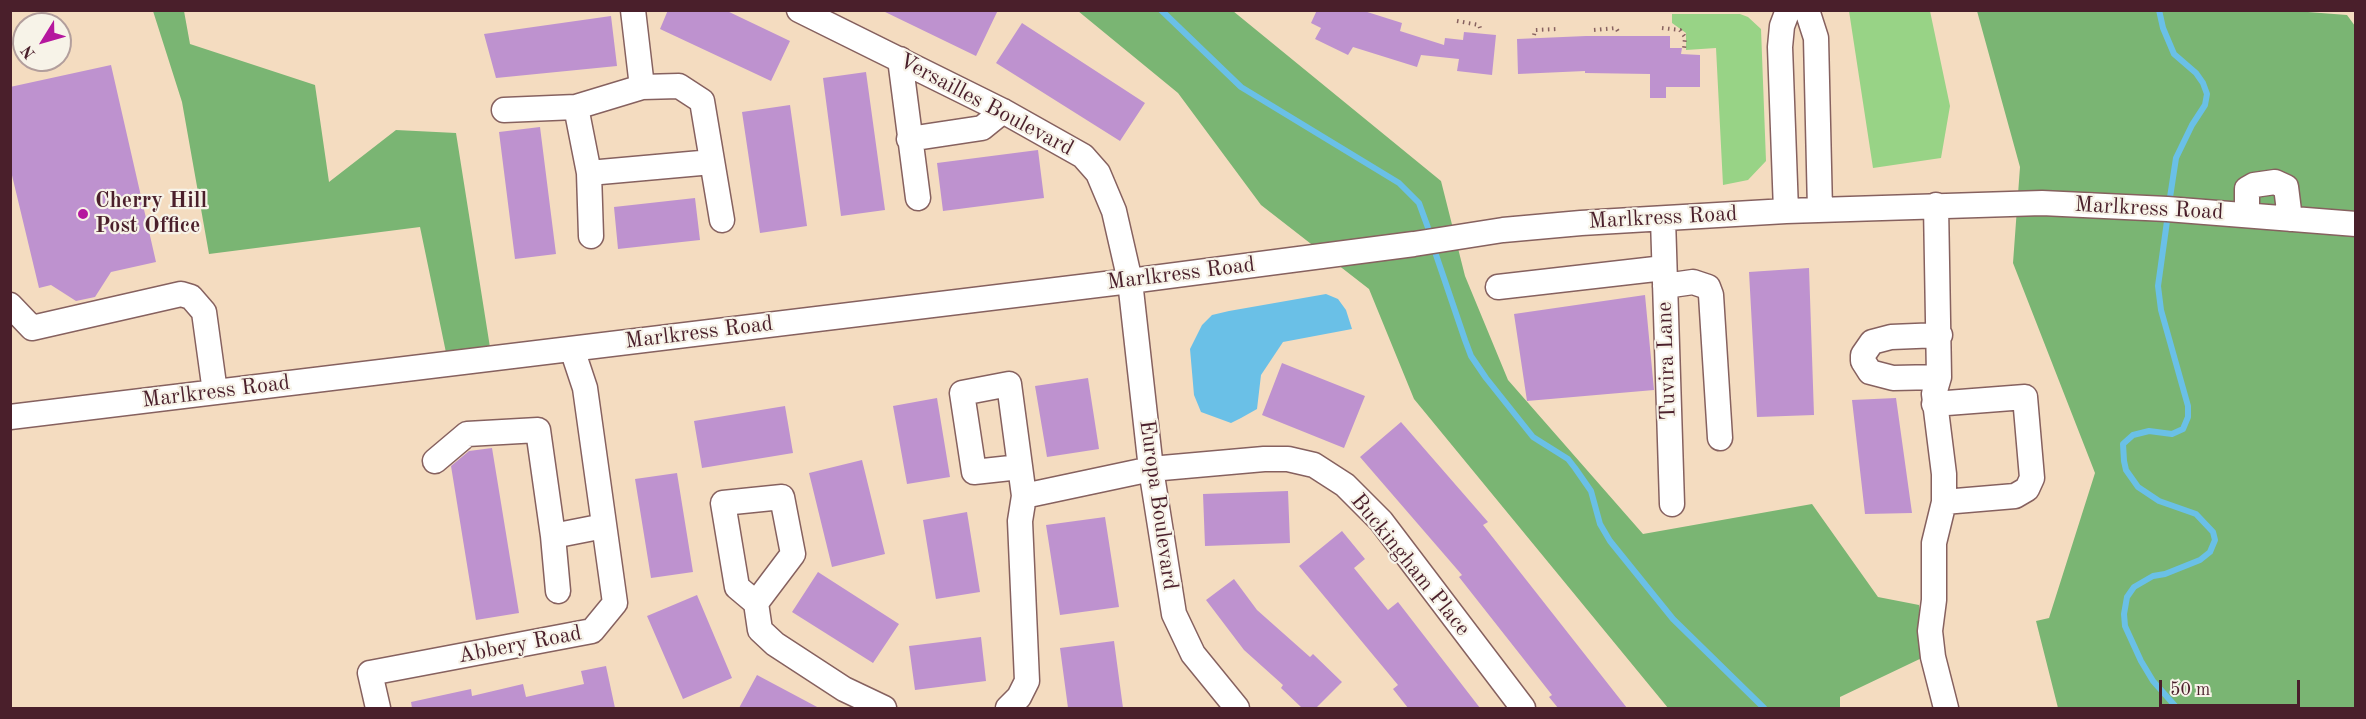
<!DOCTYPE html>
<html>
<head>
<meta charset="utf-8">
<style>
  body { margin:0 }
  #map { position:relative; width:2366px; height:719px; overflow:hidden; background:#f4dcc0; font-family:"Old Standard TT",serif }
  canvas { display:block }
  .frame { position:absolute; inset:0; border:12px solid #4a1f2b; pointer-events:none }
  .north { position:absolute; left:12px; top:12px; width:60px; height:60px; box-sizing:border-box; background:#f7f3e8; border:2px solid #b29e9c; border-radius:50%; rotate:233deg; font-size:16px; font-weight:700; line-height:24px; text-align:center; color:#4a1f2b }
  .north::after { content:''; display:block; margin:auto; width:21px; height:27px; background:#b5179e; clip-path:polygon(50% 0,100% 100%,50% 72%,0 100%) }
  .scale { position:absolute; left:2159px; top:680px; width:141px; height:27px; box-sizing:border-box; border:3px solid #4a1f2b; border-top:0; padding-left:8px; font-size:18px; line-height:21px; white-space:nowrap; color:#4a1f2b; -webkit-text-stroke:4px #f7f3e8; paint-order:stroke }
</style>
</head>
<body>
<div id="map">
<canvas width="2366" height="719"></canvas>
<div class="frame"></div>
<div class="north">N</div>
<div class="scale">50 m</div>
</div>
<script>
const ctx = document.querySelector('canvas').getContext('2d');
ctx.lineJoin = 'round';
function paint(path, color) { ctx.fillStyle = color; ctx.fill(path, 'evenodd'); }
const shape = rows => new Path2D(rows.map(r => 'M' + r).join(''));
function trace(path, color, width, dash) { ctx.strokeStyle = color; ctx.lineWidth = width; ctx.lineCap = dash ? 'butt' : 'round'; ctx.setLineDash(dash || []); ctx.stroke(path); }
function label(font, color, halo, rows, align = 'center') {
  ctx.font = font + ' "Old Standard TT",serif'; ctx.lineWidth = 4.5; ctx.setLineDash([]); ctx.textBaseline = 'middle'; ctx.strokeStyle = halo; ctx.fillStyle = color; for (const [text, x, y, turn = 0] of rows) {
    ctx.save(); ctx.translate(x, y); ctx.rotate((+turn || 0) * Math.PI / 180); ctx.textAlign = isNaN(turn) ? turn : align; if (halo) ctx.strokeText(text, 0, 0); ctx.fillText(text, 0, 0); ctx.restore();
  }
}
paint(shape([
  [1849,11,1930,11,1950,106,1941,158,1873,168],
  [1672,14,1740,14,1748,17,1761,29,1766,161,1748,180,1723,185,1716,48,1686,50,1686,33,1672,23]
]), '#98d386');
paint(shape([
  [2282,10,2347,15,2355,26,2355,708,2058,708,2036,621,2049,618,2095,473,2013,263,2020,167,1977,11],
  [153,11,184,11,190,44,315,85,329,182,396,130,456,133,492,360,449,367,420,227,209,254,182,102],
  [1078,11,1233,11,1441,181,1465,276,1508,380,1643,534,1812,504,1878,597,1919,605,1926,656,1840,697,1840,708,1668,708,1414,399,1369,289,1261,205,1178,93]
]), '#7ab573');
paint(shape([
  [1326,294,1338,299,1346,310,1352,329,1283,342,1261,375,1257,409,1241,418,1231,423,1201,412,1194,395,1190,349,1202,325,1212,315,1229,311]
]), '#6ac0e7');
trace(shape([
  [1161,10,1241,87,1399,183,1419,203,1431,236],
  [2159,10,2163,28,2174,54,2196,73,2203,83,2207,94,2205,105,2192,125,2176,158,2169,204],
  [2168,214,2158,286,2161,310,2188,406,2188,417,2183,429,2172,434,2149,431,2133,435,2123,444,2124,461,2126,470,2138,487,2159,501,2196,514,2213,532,2215,540,2210,552,2200,560,2165,574,2153,576,2134,587,2127,597,2124,614,2125,626,2141,661,2153,681,2177,708],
  [1433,246,1465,340,1471,356,1486,378,1533,437,1568,459,1575,468,1591,491,1600,524,1610,541,1673,619,1764,708]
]), '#6ac0e7', 6);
paint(shape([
  [668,10,725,10,790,41,771,81,660,29],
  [881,10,998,10,976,56],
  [1317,10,1361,10,1402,23,1400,31,1444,45,1445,38,1463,40,1464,32,1496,35,1492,75,1457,71,1459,59,1421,55,1417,67,1353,47,1348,55,1315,39,1321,28,1311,23],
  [611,16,617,66,496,78,484,34],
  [1022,23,1145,103,1120,141,996,63],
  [1586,36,1670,36,1670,48,1682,48,1681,54,1700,55,1700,87,1666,87,1666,98,1650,98,1650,74,1585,73,1585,71,1518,74,1517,39],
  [111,65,156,262,111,272,95,297,76,301,51,285,39,288,10,167,10,87],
  [866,72,885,210,841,216,823,78],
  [790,105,807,226,760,233,742,112],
  [540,127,556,254,515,259,499,132],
  [1038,150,1044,198,943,211,937,163],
  [695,198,700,240,618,249,614,207],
  [1809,268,1814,415,1757,417,1749,272],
  [1645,295,1654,390,1527,401,1514,314],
  [1282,363,1365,396,1344,448,1262,415],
  [1088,378,1099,449,1047,457,1035,386],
  [937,398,950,477,907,484,893,406],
  [1896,398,1912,513,1865,514,1852,400],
  [785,406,793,453,702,468,694,421],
  [1401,422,1488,522,1483,525,1627,708,1558,708,1549,697,1552,695,1459,577,1462,575,1360,457],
  [492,448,519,613,476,620,451,466,469,451],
  [862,460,885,554,832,567,809,473],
  [677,473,693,572,651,578,635,479],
  [1288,491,1290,543,1205,546,1203,494],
  [967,512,980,592,936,599,923,520],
  [1105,517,1119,607,1060,615,1046,525],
  [1342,531,1365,559,1354,568,1388,610,1398,602,1480,708,1408,708,1393,689,1398,685,1299,566],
  [818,572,899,624,873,663,792,612],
  [1234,579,1257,610,1310,657,1313,654,1342,682,1316,708,1302,708,1281,688,1283,685,1244,650,1206,600],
  [697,595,732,678,683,699,647,616],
  [981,637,986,681,915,690,909,646],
  [1114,641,1123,708,1068,708,1060,648],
  [606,666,615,708,412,708,411,702,471,689,472,696,523,684,526,697,584,684,581,671],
  [757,675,819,708,739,708]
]), '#be92cf');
const minor = shape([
  [633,10,642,87,679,86,702,101,722,220],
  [799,10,1003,111,1083,156,1098,173,1114,211,1130,281,1151,469,1174,614,1193,654,1237,708],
  [1807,10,1816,38,1820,210],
  [900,59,918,198],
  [576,107,642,87],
  [504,110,576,107,589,173],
  [909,139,982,128,1003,111],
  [1936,205,1939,377,1934,394,1944,474,1944,502,1934,543,1934,600,1930,631,1933,657,1946,708],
  [1786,211,1780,47,1782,26,1788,10],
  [2247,215,2247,189,2254,185,2275,182,2286,187,2290,219],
  [1663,219,1672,504],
  [591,236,589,173,712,162],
  [1665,286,1693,282,1708,287,1711,295,1720,438],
  [1498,287,1664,268],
  [10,305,32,328,181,294,191,297,204,312,215,392],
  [1939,377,1893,378,1870,372,1863,361,1863,355,1872,342,1891,337,1940,335],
  [1934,404,2025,397,2032,478,2027,489,2015,496,1944,502],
  [10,417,1130,281,1414,244,1503,230,1581,223,1786,211,2042,203,2167,209,2356,224],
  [435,461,467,434,538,430,553,536,604,526],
  [1020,467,974,472,962,393,1009,384,1024,496],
  [553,536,558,591],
  [756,603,793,554,782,497,723,503,737,587,756,603,760,630,775,644,844,689,884,708],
  [378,708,370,673,592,631,615,603,585,388,572,349],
  [1008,708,1019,697,1027,681,1020,521,1024,496,1151,469,1264,459,1288,459,1314,465,1345,485,1381,521,1523,708]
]);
trace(minor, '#86615f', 27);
trace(shape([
  [1457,21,1479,25,1481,31],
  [1662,28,1680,30,1685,37,1684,50],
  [1594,30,1616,28,1619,33],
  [1534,35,1535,30,1557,29]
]), '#86615f', 4, [1.5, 4.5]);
trace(minor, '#fff', 24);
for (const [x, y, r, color] of [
  [83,214,6,"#b5179e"]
]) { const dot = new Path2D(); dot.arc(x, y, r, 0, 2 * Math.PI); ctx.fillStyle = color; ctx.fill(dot); trace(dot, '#f7f3e8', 2); }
label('22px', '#4a1f2b', '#f7f3e8', [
  ["Versailles Boulevard",986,105,28],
  ["Marlkress Road",2149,209,3],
  ["Marlkress Road",1663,218,-3],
  ["Marlkress Road",1181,274,-7],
  ["Marlkress Road",699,333,-7],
  ["Tuvira Lane",1667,361,-92],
  ["Marlkress Road",216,392,-7],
  ["Europa Boulevard",1158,505,82],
  ["Buckingham Place",1410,565,51],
  ["Abbery Road",520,645,-11]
]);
label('bold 22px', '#4a1f2b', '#f7f3e8', [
  ["Cherry Hill",95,201],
  ["Post Office",95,226]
], 'left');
</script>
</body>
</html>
